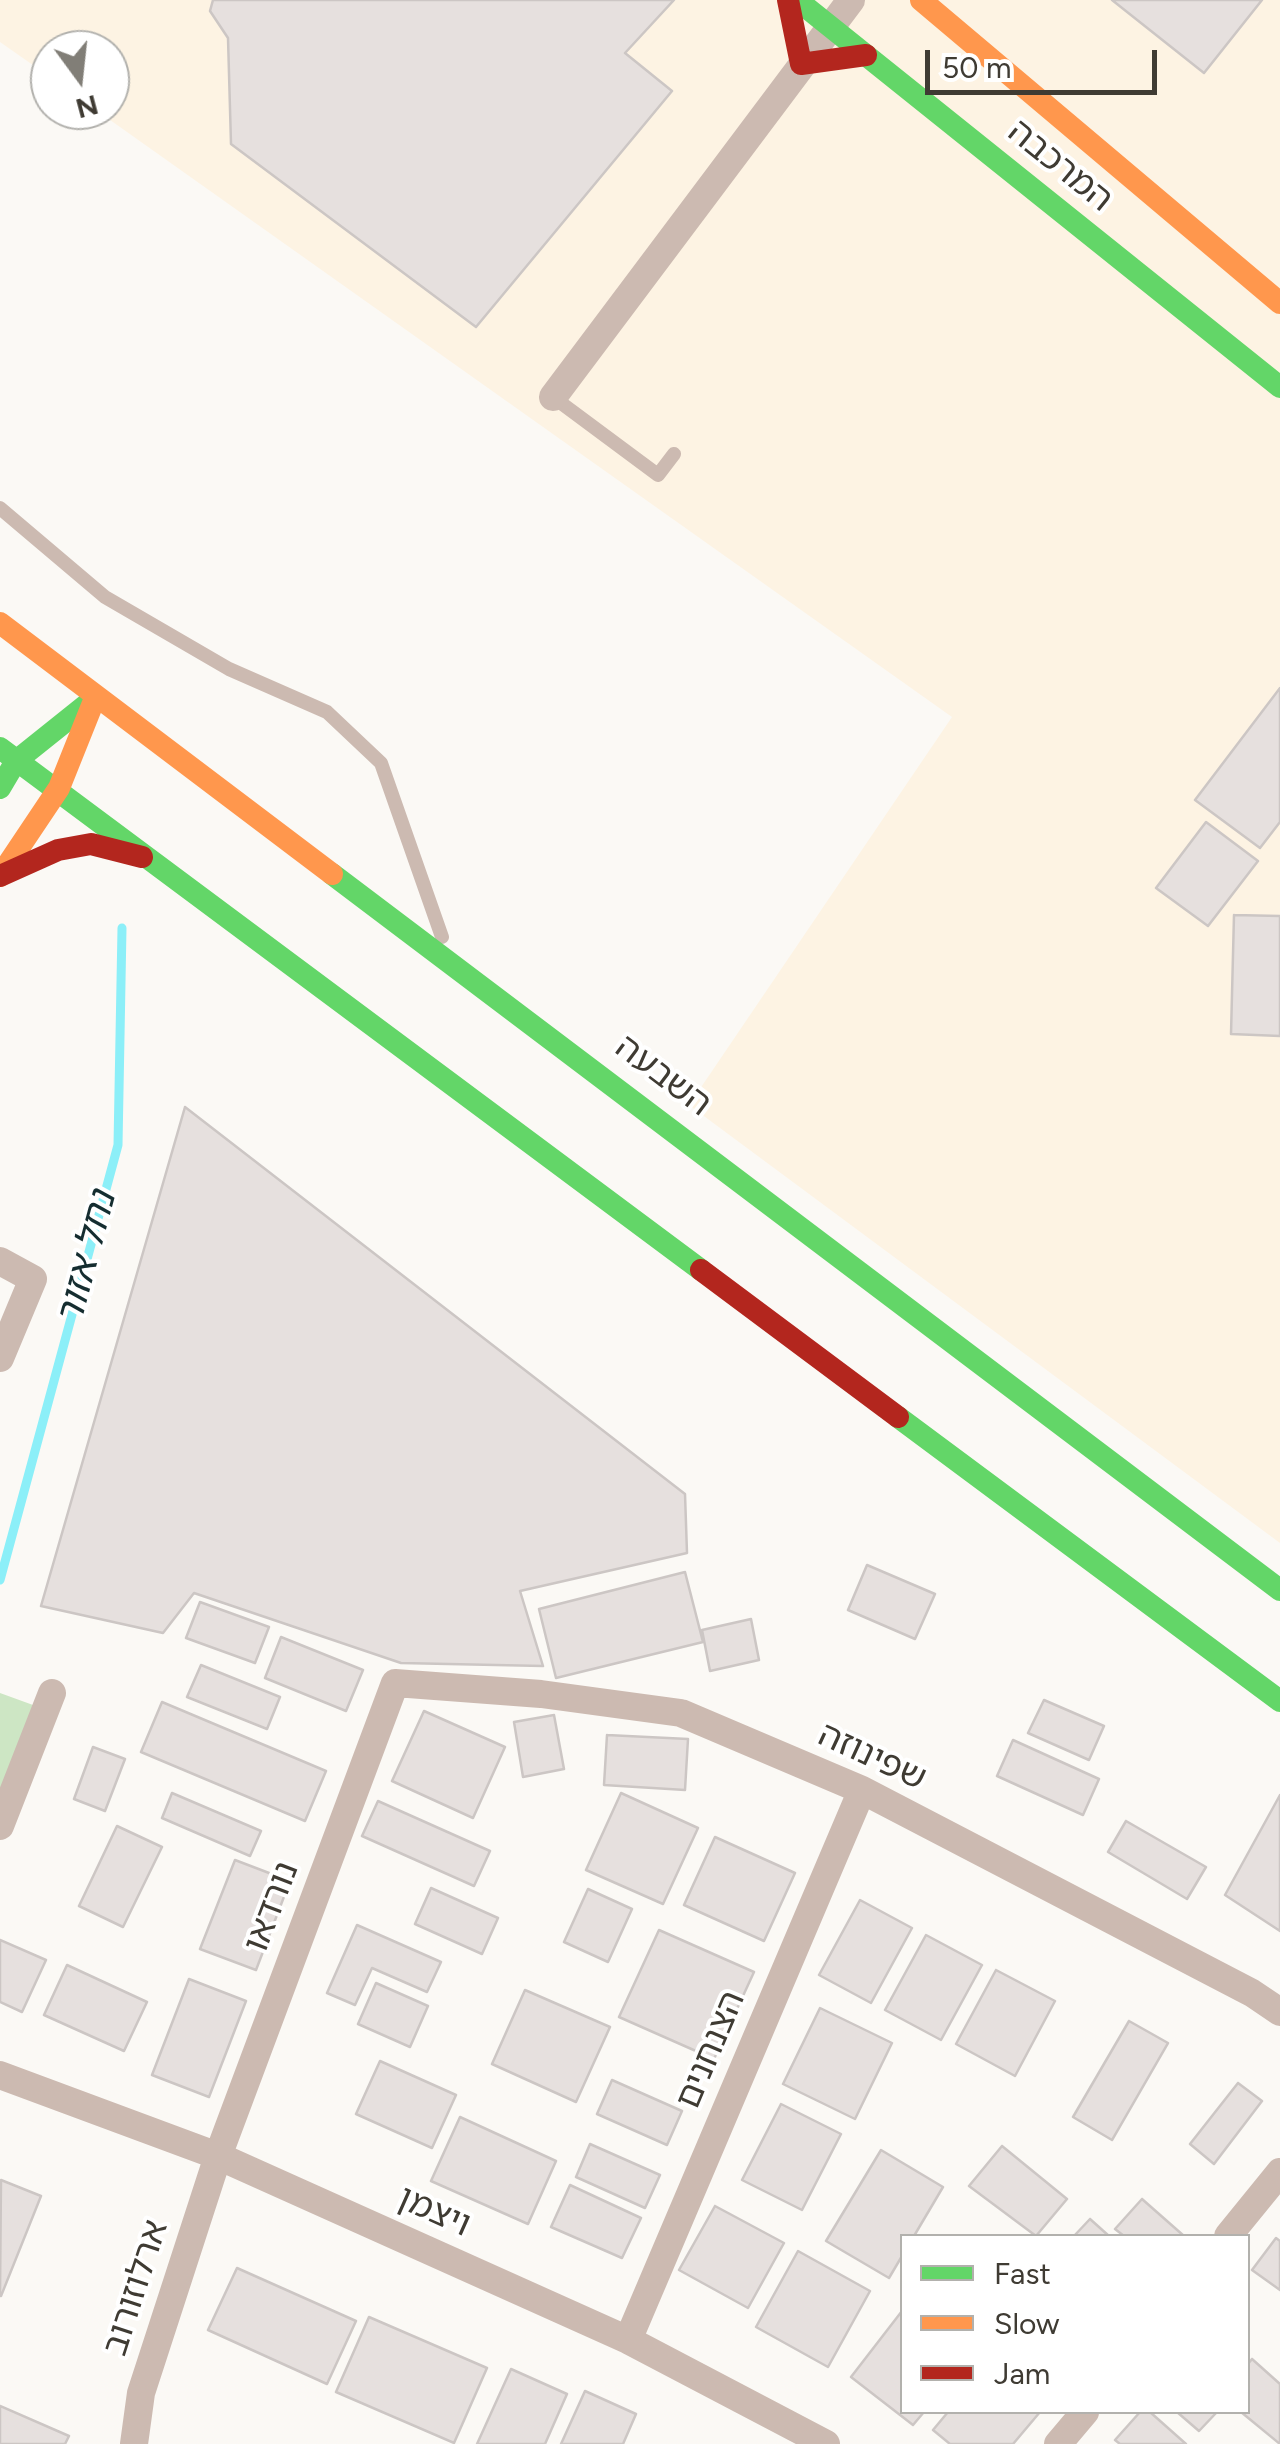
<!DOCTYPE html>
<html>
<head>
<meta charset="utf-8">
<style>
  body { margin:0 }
  #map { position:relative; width:1280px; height:2444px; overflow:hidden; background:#fbf9f5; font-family:Figtree,sans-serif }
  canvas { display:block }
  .legend { position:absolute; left:900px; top:2234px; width:350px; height:180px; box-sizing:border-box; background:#fff; border:2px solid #b2b1ad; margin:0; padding:12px 18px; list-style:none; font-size:30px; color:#3f3b33 }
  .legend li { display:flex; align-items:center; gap:20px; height:50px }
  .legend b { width:50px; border:2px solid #b2b1ad }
  .north { position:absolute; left:30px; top:30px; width:100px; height:100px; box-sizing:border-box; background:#fff; border:2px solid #b2b1ad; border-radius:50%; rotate:165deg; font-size:28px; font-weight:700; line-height:40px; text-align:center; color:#3f3b33 }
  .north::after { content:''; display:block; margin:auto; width:35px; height:45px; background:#817e77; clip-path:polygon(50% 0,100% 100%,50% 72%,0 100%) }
  .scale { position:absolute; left:925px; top:50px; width:232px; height:45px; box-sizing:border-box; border:5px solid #3f3b33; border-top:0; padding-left:12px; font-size:30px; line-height:35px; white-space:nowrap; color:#3f3b33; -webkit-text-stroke:8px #fff; paint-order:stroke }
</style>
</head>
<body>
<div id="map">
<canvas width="1280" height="2444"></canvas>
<ul class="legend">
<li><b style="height:12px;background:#63d668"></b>Fast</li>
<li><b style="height:12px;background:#ff974d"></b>Slow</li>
<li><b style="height:12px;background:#b3261e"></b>Jam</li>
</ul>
<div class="north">N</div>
<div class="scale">50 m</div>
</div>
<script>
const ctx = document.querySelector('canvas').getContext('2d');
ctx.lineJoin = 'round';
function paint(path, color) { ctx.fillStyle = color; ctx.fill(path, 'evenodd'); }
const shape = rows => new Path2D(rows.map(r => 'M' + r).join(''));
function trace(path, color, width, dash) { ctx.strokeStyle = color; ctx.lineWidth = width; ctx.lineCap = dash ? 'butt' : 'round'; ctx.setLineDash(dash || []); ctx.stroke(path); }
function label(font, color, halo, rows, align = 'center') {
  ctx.font = font + ' Figtree,"Noto Sans Hebrew",sans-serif'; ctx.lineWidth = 8; ctx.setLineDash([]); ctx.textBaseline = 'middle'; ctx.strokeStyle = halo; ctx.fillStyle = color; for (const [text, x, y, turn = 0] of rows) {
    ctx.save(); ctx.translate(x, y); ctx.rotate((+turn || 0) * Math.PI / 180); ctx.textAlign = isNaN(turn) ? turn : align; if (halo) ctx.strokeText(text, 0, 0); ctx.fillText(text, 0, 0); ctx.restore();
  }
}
paint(shape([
  [0,0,1280,0,1280,1543,689,1105,952,717,96,110,110,110,110,50,50,50,50,77,0,42]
]), '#fdf3e3');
paint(shape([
  [0,1693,55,1713,0,1828]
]), '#cde6c4');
trace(shape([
  [0,1580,118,1145,122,928]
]), '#8ceff8', 9);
const building = shape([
  [213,0,674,0,625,53,672,91,476,327,231,144,228,38,210,11,213,0],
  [1112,0,1262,0,1204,73,1112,0],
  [1280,688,1280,822,1260,848,1195,800,1280,688],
  [1206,822,1258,861,1208,926,1156,888,1206,822],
  [1234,915,1280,916,1280,1036,1231,1034,1234,915],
  [185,1107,685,1494,687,1553,520,1591,543,1666,401,1663,194,1593,163,1633,41,1606,185,1107],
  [867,1565,935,1594,915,1639,848,1610,867,1565],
  [685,1572,703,1642,556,1678,539,1609,685,1572],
  [200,1602,269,1627,255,1663,186,1638,200,1602],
  [751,1619,759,1660,710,1671,702,1630,751,1619],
  [281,1637,363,1670,346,1711,265,1678,281,1637],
  [201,1665,280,1697,267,1729,187,1697,201,1665],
  [1044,1700,1104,1726,1089,1760,1028,1733,1044,1700],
  [162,1702,326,1771,305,1821,141,1752,162,1702],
  [424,1711,505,1747,473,1818,392,1781,424,1711],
  [554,1715,564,1769,523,1777,514,1722,554,1715],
  [607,1735,688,1739,685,1790,604,1785,607,1735],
  [1013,1740,1099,1779,1083,1815,997,1776,1013,1740],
  [93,1747,125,1759,105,1811,74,1799,93,1747],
  [172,1793,261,1831,250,1856,162,1818,172,1793],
  [621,1793,698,1828,663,1904,586,1870,621,1793],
  [1280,1795,1280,1931,1225,1895,1280,1795],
  [378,1801,490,1851,474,1886,362,1836,378,1801],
  [1126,1821,1206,1867,1187,1899,1108,1852,1126,1821],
  [117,1826,162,1847,123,1927,79,1906,117,1826],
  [715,1837,795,1873,764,1941,684,1905,715,1837],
  [235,1860,290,1881,256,1970,200,1949,235,1860],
  [431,1888,498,1918,482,1954,415,1924,431,1888],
  [588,1889,632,1909,608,1962,564,1942,588,1889],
  [860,1900,912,1928,871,2003,819,1975,860,1900],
  [357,1925,441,1962,427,1992,372,1968,355,2005,327,1993,357,1925],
  [659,1930,754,1972,714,2059,619,2017,659,1930],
  [926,1935,982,1965,941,2040,885,2010,926,1935],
  [0,1940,46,1960,22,2012,0,2002,0,1940],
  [67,1965,147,2002,124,2051,44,2015,67,1965],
  [996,1970,1055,2001,1015,2076,956,2044,996,1970],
  [189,1979,246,2001,209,2097,152,2075,189,1979],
  [376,1983,428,2006,410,2047,358,2024,376,1983],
  [525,1990,610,2027,576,2102,492,2064,525,1990],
  [820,2008,892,2043,855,2119,783,2084,820,2008],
  [1129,2021,1168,2043,1112,2140,1073,2117,1129,2021],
  [380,2061,456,2095,432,2148,356,2114,380,2061],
  [612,2080,682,2111,667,2145,597,2114,612,2080],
  [1238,2083,1262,2101,1214,2164,1190,2144,1238,2083],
  [781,2104,841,2134,802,2210,742,2180,781,2104],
  [460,2117,556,2161,528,2224,431,2181,460,2117],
  [590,2144,660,2175,645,2208,576,2177,590,2144],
  [1002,2146,1067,2199,1036,2236,969,2186,1002,2146],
  [881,2150,943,2187,914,2236,902,2236,902,2256,889,2278,826,2241,881,2150],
  [1,2180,41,2196,1,2296,0,2295,1,2180],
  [570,2185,641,2218,622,2258,551,2227,570,2185],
  [1142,2199,1184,2236,1124,2236,1115,2229,1142,2199],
  [715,2206,784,2243,748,2308,679,2270,715,2206],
  [1090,2219,1109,2236,1074,2236,1090,2219],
  [1276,2238,1280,2241,1280,2290,1252,2270,1276,2238],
  [798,2251,870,2291,828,2367,756,2327,798,2251],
  [237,2268,356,2321,327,2384,208,2330,237,2268],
  [902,2311,902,2412,924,2412,913,2425,851,2377,902,2311],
  [369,2317,487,2368,454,2443,336,2392,369,2317],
  [1252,2359,1280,2384,1280,2444,1241,2412,1248,2412,1248,2364,1252,2359],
  [511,2369,567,2394,545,2444,477,2444,511,2369],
  [585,2391,636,2414,623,2444,561,2444,585,2391],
  [0,2406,69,2436,65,2444,0,2444,0,2406],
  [948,2412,1040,2412,1013,2444,950,2444,933,2430,948,2412],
  [1140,2412,1150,2412,1186,2444,1120,2444,1115,2440,1140,2412],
  [1177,2412,1217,2412,1199,2431,1177,2412]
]);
paint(building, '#e6e0de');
trace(building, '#ccc6c4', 2.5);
trace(shape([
  [553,397,658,475,674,454],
  [0,508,105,597,229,669,327,712,381,763,442,937]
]), '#ccbab1', 14);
trace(shape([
  [553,397,851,0],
  [0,1261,33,1279,0,1358],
  [0,1826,52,1693],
  [0,2075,218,2156,628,2340,826,2444],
  [1228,2236,1280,2172],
  [628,2340,862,1790],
  [134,2444,141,2393,218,2156,395,1683,541,1694,681,1713,862,1790,1252,1993,1280,2012],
  [1058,2444,1085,2412]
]), '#ccbab1', 28);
trace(shape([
  [797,0,1280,387],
  [0,748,701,1270],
  [0,788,16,761,91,701],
  [332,874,1280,1590],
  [898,1417,1280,1701]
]), '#63d668', 22);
trace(shape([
  [921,0,1280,303],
  [0,623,332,874],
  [0,876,59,788,95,698]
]), '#ff974d', 22);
trace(shape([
  [788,0,801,64,866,55],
  [0,876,58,850,91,844,142,857],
  [701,1270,898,1417]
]), '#b3261e', 22);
label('35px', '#3f3b33', '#fff', [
  ["המרכבה",1060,166,39],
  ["השבעה",663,1076,37],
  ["שפינוזה",872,1757,25],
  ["נורדאו",272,1907,-69],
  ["הצנחנים",711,2050,-67],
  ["ויצמן",434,2212,24],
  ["ארלוזורוב",136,2288,-72]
]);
label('italic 38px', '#152d30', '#fff', [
  ["נחל אזור",87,1258,-75]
]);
</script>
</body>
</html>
